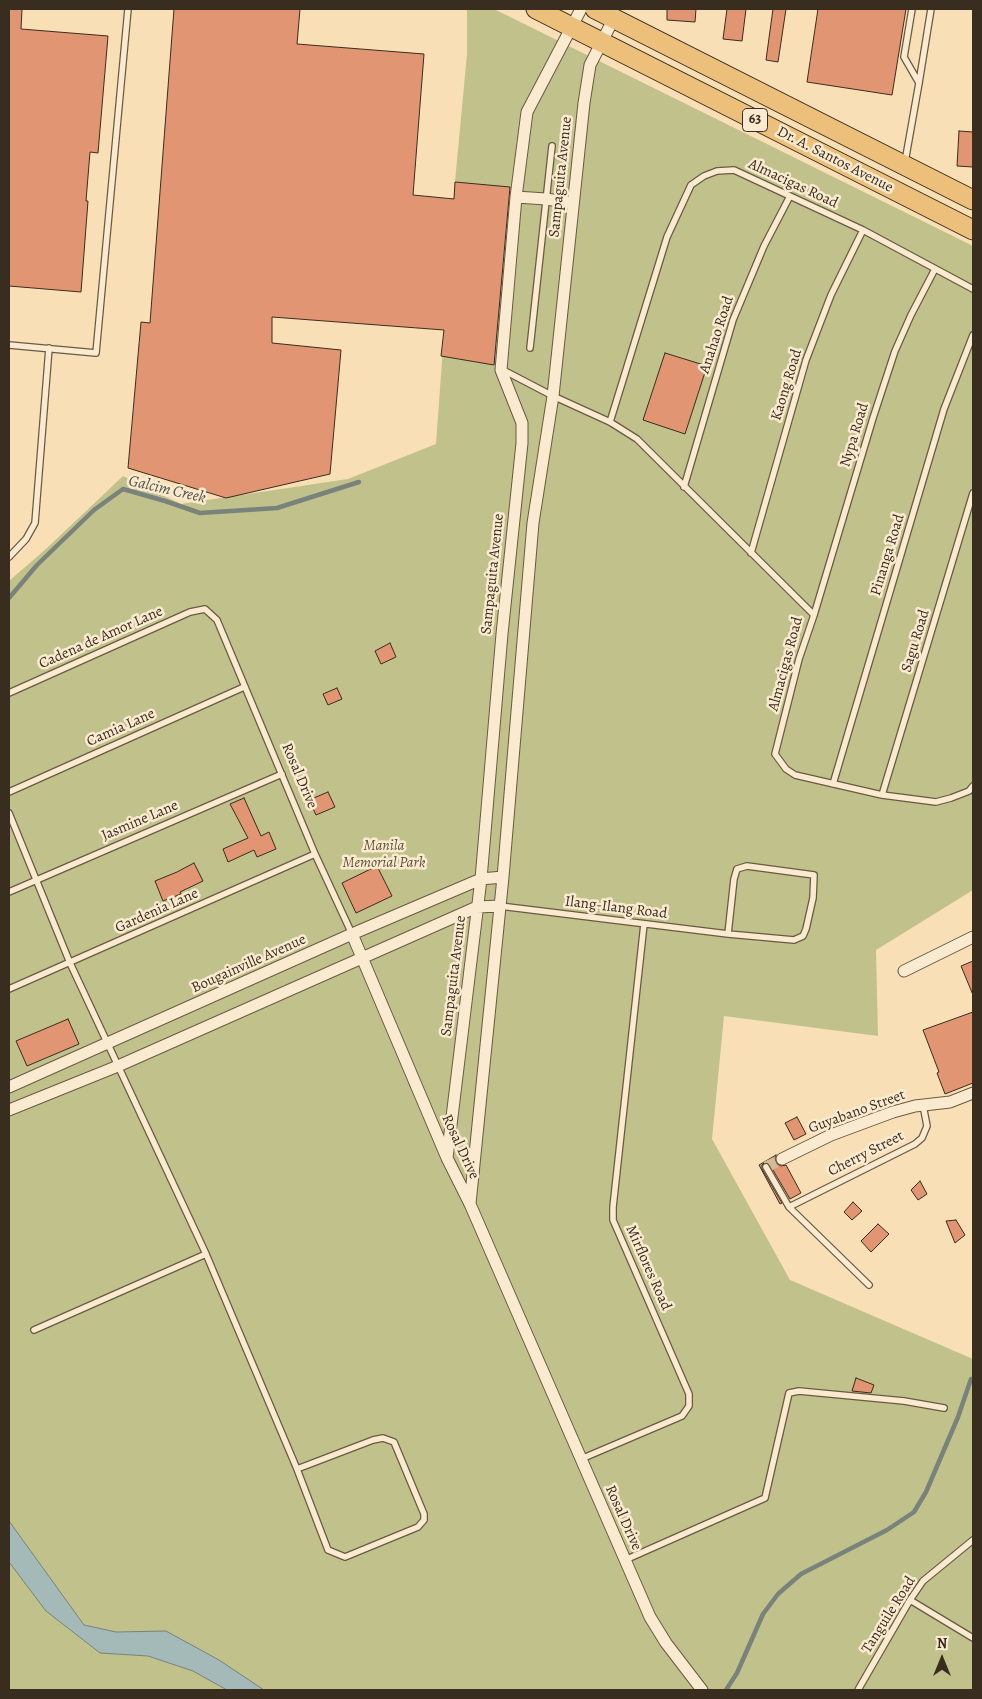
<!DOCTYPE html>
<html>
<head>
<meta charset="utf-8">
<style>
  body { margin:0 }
  #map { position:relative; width:982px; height:1699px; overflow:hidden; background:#f8dfb5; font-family:Alegreya,serif }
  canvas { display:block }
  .frame { position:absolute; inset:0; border:10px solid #392d1f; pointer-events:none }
  .north { position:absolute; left:917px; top:1634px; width:50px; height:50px; -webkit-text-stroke:4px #faeacf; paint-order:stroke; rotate:0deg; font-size:14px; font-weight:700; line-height:20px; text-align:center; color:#392d1f }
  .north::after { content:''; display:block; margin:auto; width:18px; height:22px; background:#392d1f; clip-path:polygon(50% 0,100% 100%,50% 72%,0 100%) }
</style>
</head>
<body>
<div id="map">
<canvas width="982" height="1699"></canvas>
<div class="frame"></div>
<div class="north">N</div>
</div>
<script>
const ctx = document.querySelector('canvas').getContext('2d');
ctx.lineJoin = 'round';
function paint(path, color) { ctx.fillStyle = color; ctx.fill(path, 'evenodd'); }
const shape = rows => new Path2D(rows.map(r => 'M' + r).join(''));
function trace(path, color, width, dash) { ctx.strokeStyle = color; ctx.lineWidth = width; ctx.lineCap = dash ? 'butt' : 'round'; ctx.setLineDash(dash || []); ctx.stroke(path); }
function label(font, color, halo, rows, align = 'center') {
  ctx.font = font + ' Alegreya,serif'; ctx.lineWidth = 5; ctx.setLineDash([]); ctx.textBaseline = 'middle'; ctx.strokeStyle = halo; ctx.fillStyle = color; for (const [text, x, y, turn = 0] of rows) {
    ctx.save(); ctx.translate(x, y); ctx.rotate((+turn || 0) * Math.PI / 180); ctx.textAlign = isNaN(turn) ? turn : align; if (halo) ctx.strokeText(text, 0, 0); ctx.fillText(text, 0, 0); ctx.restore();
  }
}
paint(shape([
  [467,9,494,9,973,246,973,890,876,950,878,1036,724,1016,712,1139,790,1280,973,1359,973,1690,9,1690,9,581,47,548,123,476,181,504,348,479,436,444,455,182,467,54]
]), '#c0c18b');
const water = shape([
  [9,1521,84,1625,116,1632,166,1631,219,1660,264,1690,227,1690,193,1671,148,1656,100,1653,46,1611,9,1562,9,1521]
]);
paint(water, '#a3bab9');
trace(water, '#79827b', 1);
trace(shape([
  [9,598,37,565,94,510,123,489,165,501,200,513,277,508,359,482],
  [726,1690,737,1673,763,1614,778,1594,801,1574,887,1530,914,1512,926,1492,958,1417,971,1379]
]), '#79827b', 4.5);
const building = shape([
  [9,9,22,9,21,29,108,36,98,153,90,152,86,201,88,201,81,292,9,286,9,9],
  [174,9,300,9,297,44,424,54,413,195,454,199,455,182,510,187,494,365,441,356,444,330,272,317,272,343,341,350,330,474,226,498,128,468,141,322,150,323,174,9],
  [667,9,696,9,695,22,667,20,667,9],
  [727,9,746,9,742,41,723,39,727,9],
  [773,9,786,9,778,62,766,60,773,9],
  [818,9,906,9,892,95,807,82,818,9],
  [959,131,973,132,973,167,957,166,959,131],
  [665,353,707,366,685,434,643,420,665,353],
  [390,643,396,657,381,664,375,651,390,643],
  [337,688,342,699,328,705,323,694,337,688],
  [328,792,335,807,316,815,309,800,328,792],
  [244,798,261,836,269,832,276,849,257,857,254,850,228,862,223,849,248,838,230,804,244,798],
  [194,863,203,881,180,892,181,894,163,901,155,881,177,872,194,863],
  [377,866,392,896,356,913,342,883,377,866],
  [973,961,973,995,961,966,973,961],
  [973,1012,973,1083,945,1094,937,1073,939,1072,923,1030,973,1012],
  [68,1019,79,1044,27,1066,16,1041,68,1019],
  [797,1117,806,1134,794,1140,785,1123,797,1117],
  [776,1155,776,1163,781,1166,786,1165,801,1193,790,1199,770,1165,764,1163,762,1165,762,1169,782,1203,780,1204,759,1165,776,1155],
  [920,1181,927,1194,918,1200,911,1190,920,1181],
  [853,1202,862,1211,852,1220,844,1212,853,1202],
  [956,1220,965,1235,955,1243,946,1221,956,1220],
  [878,1224,889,1234,871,1252,861,1241,878,1224],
  [856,1378,874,1385,871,1393,852,1391,856,1378]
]);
paint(building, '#e29573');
trace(building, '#392d1f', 1);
trace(shape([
  [766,1167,782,1159]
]), '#d2bb97', 11, [11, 5.5]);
const service = shape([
  [912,9,904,57,919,83],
  [905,162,919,83,931,9],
  [935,269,911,315,895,351,873,418,814,615,799,659,775,754,786,769,795,775,882,795,936,802,951,798,969,791,973,786],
  [9,345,96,353,128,9],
  [530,348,552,146],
  [503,370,553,396,610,422,637,439,814,615],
  [610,422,667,237,691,185,704,176,717,171,734,170,863,230,973,289],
  [684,487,733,320,764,246,790,196],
  [751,553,806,360,831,295,863,230],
  [9,557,26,539,35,523,49,348],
  [9,693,190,612,205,609,217,620,315,854,352,934],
  [833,784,944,409,973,335],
  [9,792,244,687],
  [882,795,973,493],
  [9,813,70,963,206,1254,297,1469,328,1550,345,1557,418,1527,424,1520,424,1514,394,1442,383,1438,373,1440,297,1469],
  [747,866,814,875,813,898,806,929,803,936,794,940,728,934,734,879,737,869,747,866],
  [9,892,282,774],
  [500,906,728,934],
  [9,989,315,854],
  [766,1167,789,1207,869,1285],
  [789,1207,915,1144,922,1138,927,1126,923,1105],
  [34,1330,206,1254],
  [581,1459,682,1416,689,1406,689,1394,613,1220,613,1207,644,924],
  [625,1560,765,1498,789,1393,799,1391,904,1401,944,1408],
  [910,1600,973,1638],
  [858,1690,910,1600,923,1581,973,1540]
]);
const minor = shape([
  [516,197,546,199,573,203],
  [352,934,447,1158,470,1204,650,1617,666,1643,702,1690],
  [904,971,973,937],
  [9,1087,352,934,481,879,503,877],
  [9,1110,118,1066,477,907,500,906],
  [447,1158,481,879,502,634,522,443,522,423,501,370,516,197,527,112,581,9],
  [782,1159,831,1135,893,1112,915,1106,950,1102,973,1093],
  [470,1204,503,877,533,523,553,396,584,103,590,65,614,18]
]);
const primary = shape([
  [536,9,973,230],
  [595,9,973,200]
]);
trace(service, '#695a44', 8);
trace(minor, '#695a44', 13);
trace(primary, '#392d1f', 21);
trace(service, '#faeacf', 5.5);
trace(minor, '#faeacf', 11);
trace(primary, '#ecc07a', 19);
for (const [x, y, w] of [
  [755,120,25]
]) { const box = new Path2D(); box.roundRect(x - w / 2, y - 11.5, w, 23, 4); ctx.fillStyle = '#faeacf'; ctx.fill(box); trace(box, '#392d1f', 1); }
label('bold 14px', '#392d1f', null, [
  ["63",755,120]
]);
label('15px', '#392d1f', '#faeacf', [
  ["Dr. A. Santos Avenue",835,160,27],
  ["Sampaguita Avenue",561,177,-84],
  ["Almacigas Road",793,184,25],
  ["Anahao Road",717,335,-72],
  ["Kaong Road",787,385,-73],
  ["Nypa Road",855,435,-73],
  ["Pinanga Road",888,555,-73],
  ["Sampaguita Avenue",493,574,-84],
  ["Cadena de Amor Lane",101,638,-24],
  ["Sagu Road",916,641,-73],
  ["Almacigas Road",786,664,-75],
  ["Camia Lane",121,728,-24],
  ["Rosal Drive",299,776,67],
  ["Jasmine Lane",140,821,-23],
  ["Ilang-Ilang Road",616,908,7],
  ["Gardenia Lane",157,911,-24],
  ["Bougainville Avenue",249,964,-24],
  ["Sampaguita Avenue",454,976,-83],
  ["Guyabano Street",857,1112,-20],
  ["Rosal Drive",460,1147,65],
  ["Cherry Street",866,1154,-27],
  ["Mirflores Road",648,1268,66],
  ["Rosal Drive",623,1518,66],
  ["Tanguile Road",889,1615,-58]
]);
label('italic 15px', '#5b523a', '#faeacf', [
  ["Manila",384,846],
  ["Memorial Park",384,863]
]);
label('italic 16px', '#545046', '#faeacf', [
  ["Galcim Creek",167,490,13]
]);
</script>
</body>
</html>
